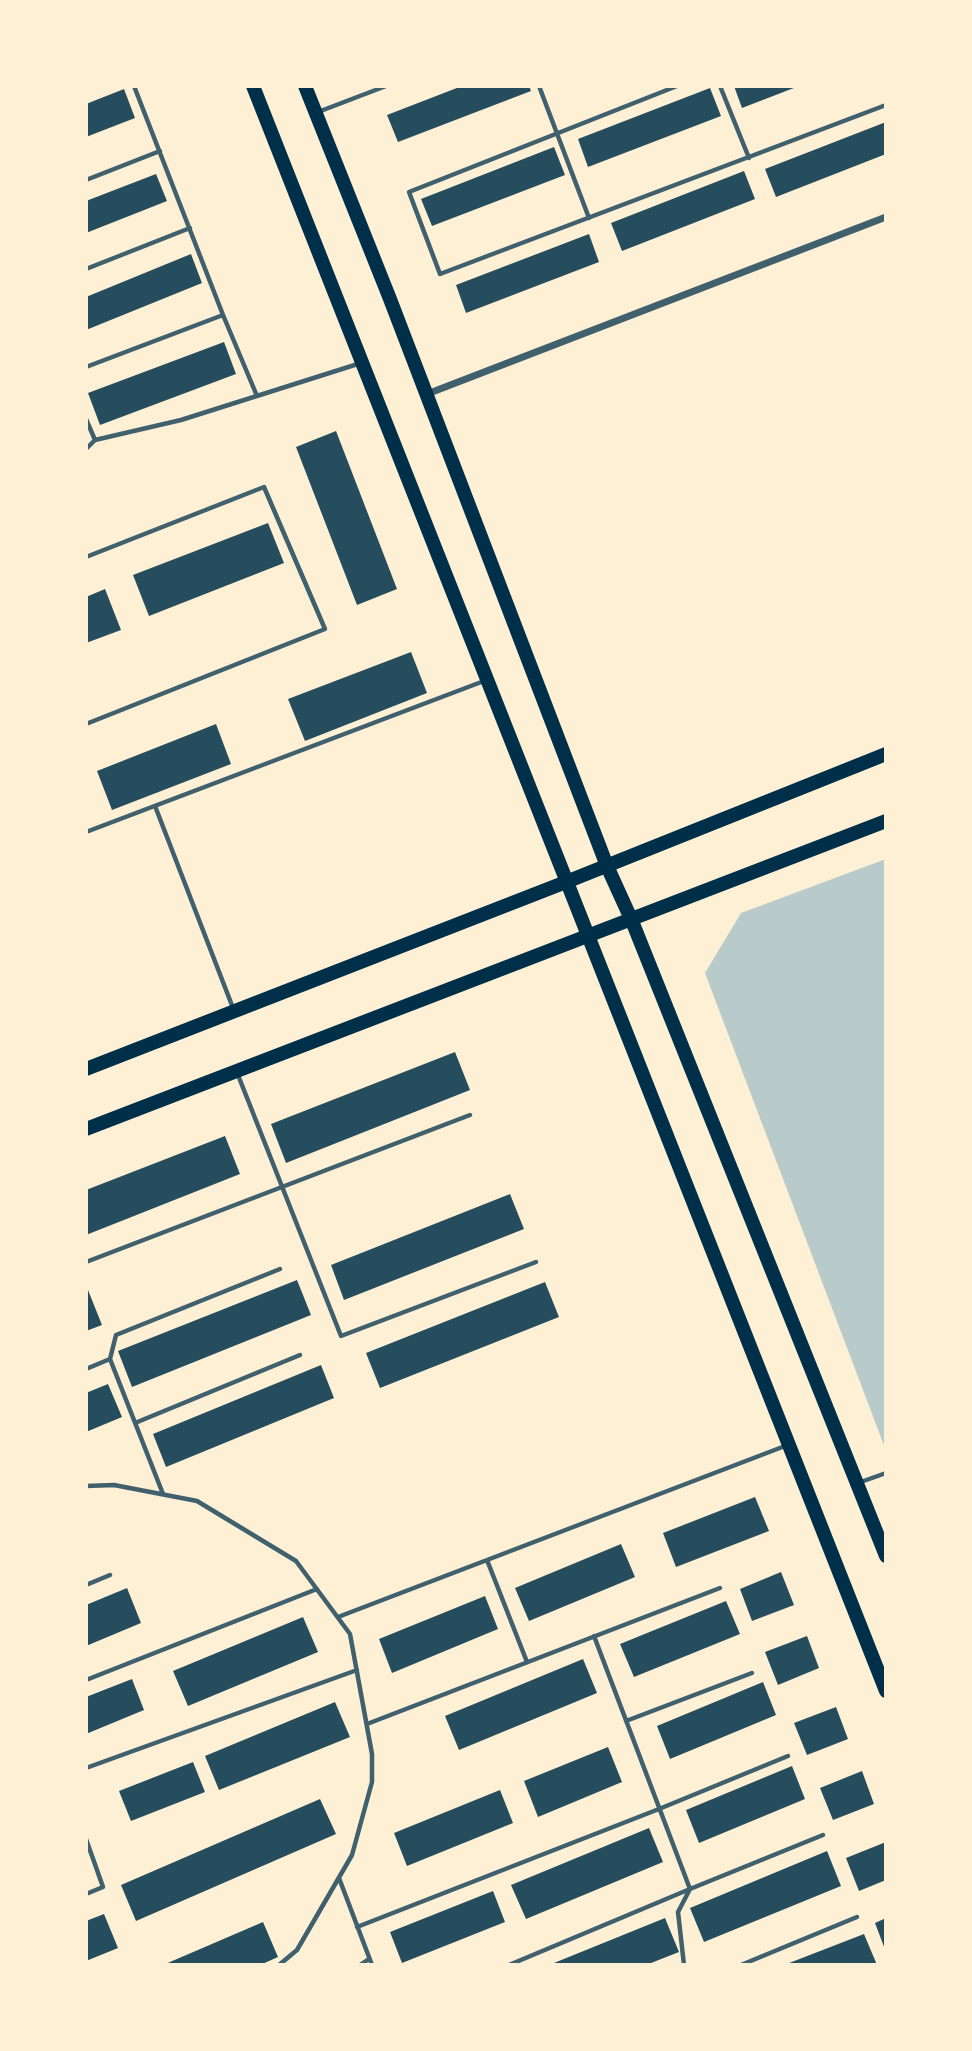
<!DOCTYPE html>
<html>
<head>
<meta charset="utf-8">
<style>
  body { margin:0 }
  #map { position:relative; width:972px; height:2051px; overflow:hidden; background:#fdf0d5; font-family:"Libre Baskerville",serif }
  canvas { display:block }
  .frame { position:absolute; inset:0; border:88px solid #fdf0d5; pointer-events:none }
</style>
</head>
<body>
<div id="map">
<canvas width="972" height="2051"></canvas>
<div class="frame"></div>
</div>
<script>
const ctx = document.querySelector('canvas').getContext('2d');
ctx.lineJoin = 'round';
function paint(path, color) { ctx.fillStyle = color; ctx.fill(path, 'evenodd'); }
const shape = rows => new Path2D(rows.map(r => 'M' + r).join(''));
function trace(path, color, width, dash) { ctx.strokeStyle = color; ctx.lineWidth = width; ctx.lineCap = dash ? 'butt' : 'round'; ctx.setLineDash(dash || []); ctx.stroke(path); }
paint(shape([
  [886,859,886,1448,885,1448,705,973,741,913]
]), '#b9caca');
paint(shape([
  [462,86,529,86,531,91,398,142,387,115],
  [734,86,799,86,742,108],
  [710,88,721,116,588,167,578,139],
  [124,89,135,118,86,137,86,104],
  [886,122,886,154,776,197,765,169],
  [554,147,565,175,432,226,421,199],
  [744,171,755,199,622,251,611,223],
  [156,174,167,201,86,233,86,201],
  [589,234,599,262,466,313,456,285],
  [191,254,202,283,86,330,86,297],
  [224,342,236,374,100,425,88,393],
  [336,431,397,589,357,605,296,447],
  [268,523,284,563,149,616,133,575],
  [105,589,121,630,86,643,86,597],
  [411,652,427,693,305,741,288,699],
  [216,724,231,764,112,810,97,771],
  [455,1052,470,1090,286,1163,271,1124],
  [225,1136,240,1174,86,1235,86,1190],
  [510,1194,524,1229,344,1300,331,1265],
  [297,1280,311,1315,132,1387,118,1351],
  [545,1282,559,1317,380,1388,366,1353],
  [88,1290,102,1325,86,1331,86,1291],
  [321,1365,334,1398,166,1467,153,1434],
  [108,1384,122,1417,86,1432,86,1393],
  [755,1497,769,1531,676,1567,663,1533],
  [621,1544,635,1577,529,1621,515,1588],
  [781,1572,794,1605,752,1621,740,1589],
  [127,1588,141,1623,86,1646,86,1605],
  [485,1596,498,1629,392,1673,379,1639],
  [726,1601,740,1634,634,1677,620,1644],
  [303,1617,318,1652,188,1706,173,1671],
  [807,1636,819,1668,778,1685,765,1652],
  [583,1659,597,1693,459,1750,445,1716],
  [132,1679,144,1710,86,1734,86,1697],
  [763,1682,776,1715,670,1759,657,1726],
  [335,1702,350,1737,219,1790,205,1756],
  [836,1707,848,1739,807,1755,794,1723],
  [608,1747,622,1782,538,1817,524,1781],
  [193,1762,205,1792,131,1821,119,1791],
  [792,1766,805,1799,699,1843,686,1810],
  [862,1771,874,1804,833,1820,820,1788],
  [500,1790,513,1823,407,1866,394,1833],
  [320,1799,336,1834,136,1921,121,1885],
  [649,1828,663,1862,526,1919,511,1885],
  [886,1842,886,1880,859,1891,846,1858],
  [827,1851,841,1886,704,1942,690,1908],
  [493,1891,505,1922,402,1963,390,1932],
  [104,1914,118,1948,86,1961,86,1921],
  [665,1918,679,1952,646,1965,549,1965],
  [886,1918,886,1952,875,1923],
  [263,1922,278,1957,260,1965,163,1965],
  [864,1934,877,1965,784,1965]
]), '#264d5e');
trace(shape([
  [134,86,223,315,257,396],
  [539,86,589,218],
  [677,86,409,192,440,274,886,105],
  [720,86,749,158],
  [318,112,386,86],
  [86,180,160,151],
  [86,269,190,228],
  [86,367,223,315],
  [86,419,95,440,181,420,361,363],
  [86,449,95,440],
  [86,557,264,487,325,629,86,724],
  [155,806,233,1008],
  [86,832,484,681],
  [238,1075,341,1336,536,1262],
  [86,1262,470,1115],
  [110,1359,163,1494],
  [86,1369,110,1359,116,1335,280,1269],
  [135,1423,300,1355],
  [858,1483,886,1473],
  [86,1486,114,1485,197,1501,296,1561,350,1634,372,1754,372,1782,352,1855,297,1950,279,1965],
  [487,1560,527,1662],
  [86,1585,110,1575],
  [338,1617,785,1446],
  [86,1680,317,1589],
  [626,1721,752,1673],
  [367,1724,720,1588],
  [86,1768,357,1670],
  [86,1839,103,1887,86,1894],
  [339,1878,372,1965],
  [357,1927,659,1809,788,1756],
  [360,1965,369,1959],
  [509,1965,690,1889,594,1636],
  [684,1965,678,1912,690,1889,823,1835],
  [741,1965,857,1917]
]), '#3f606c', 4.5);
trace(shape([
  [427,394,886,217]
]), '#3f606c', 7);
trace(shape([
  [253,86,886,1691],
  [305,86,390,299,607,866,632,921,886,1556],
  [86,1069,566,882,886,754],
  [86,1129,886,821]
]), '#003049', 14);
</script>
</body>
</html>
